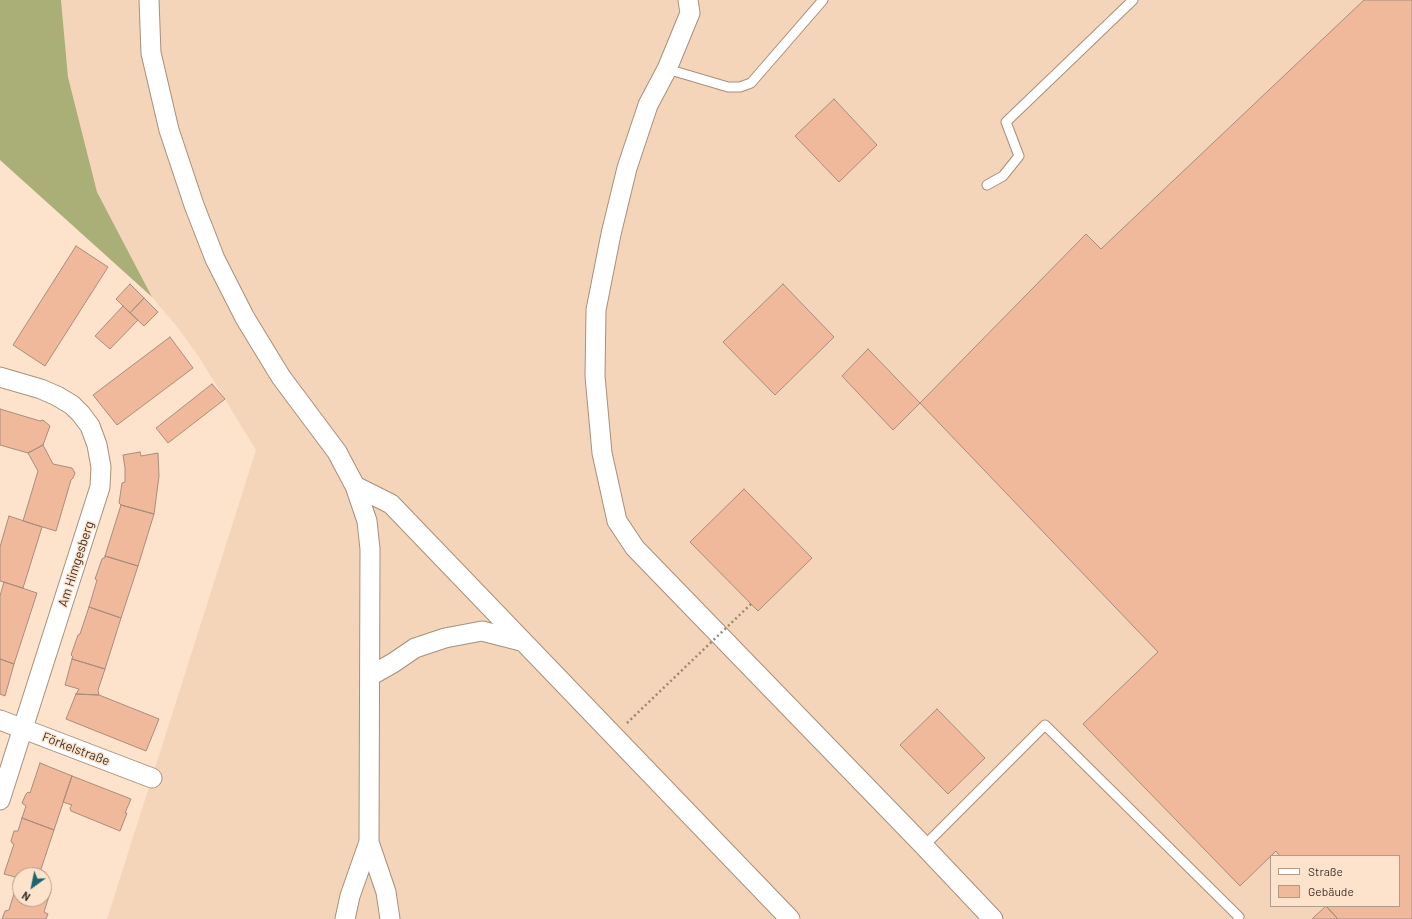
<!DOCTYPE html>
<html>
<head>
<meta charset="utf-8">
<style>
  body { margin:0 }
  #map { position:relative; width:1412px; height:919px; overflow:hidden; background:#fee3cc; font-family:Barlow,sans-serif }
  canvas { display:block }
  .legend { position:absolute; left:1270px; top:855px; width:130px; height:52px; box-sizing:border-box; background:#fee3cc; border:1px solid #b09c8b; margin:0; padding:5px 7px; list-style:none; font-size:12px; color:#3c3229 }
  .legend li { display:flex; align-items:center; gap:8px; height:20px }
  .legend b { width:20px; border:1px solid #b09c8b }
  .north { position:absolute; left:12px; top:867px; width:40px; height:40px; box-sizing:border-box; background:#fee3cc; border:1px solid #b09c8b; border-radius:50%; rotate:213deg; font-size:11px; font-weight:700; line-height:16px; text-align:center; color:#3c3229 }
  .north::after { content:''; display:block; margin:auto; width:14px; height:18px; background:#1b6670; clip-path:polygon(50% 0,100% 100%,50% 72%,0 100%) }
</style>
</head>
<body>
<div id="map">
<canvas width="1412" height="919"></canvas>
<ul class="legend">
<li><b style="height:5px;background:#fff"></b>Straße</li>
<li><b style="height:11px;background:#f0b99b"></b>Gebäude</li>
</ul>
<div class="north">N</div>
</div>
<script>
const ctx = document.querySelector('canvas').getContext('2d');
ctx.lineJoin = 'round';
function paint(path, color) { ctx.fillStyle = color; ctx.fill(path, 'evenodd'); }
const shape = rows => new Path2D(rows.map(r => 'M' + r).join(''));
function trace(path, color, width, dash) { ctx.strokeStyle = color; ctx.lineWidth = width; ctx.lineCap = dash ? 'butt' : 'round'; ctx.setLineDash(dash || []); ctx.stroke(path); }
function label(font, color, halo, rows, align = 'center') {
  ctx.font = font + ' Barlow,sans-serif'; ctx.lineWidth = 3; ctx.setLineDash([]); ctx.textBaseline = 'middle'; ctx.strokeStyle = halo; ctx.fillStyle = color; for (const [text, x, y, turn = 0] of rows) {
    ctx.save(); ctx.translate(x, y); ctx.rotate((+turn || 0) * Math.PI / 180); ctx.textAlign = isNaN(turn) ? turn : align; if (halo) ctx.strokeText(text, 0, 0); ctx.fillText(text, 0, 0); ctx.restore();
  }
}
paint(shape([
  [61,0,1412,0,1412,919,107,919,256,450,199,357,178,328,152,297,97,192,68,77],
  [1271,856,1399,856,1399,906,1271,906]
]), '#f4d5b9');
paint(shape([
  [0,0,61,0,68,77,97,192,152,297,0,160]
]), '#a9af77');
const building = shape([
  [1364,0,1412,0,1412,919,1338,919,1326,906,1399,906,1399,856,1280,856,1276,851,1240,886,1083,724,1158,652,920,403,1086,234,1101,249,1364,0],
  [834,99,877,145,839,182,795,136,834,99],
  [76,246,108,267,45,366,13,345,76,246],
  [130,284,144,298,130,313,116,299,130,284],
  [783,284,834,337,775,395,723,342,783,284],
  [144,298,158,312,144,326,130,313,144,298],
  [123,306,138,320,110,349,95,336,123,306],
  [170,337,193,368,117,425,93,395,170,337],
  [868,349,920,403,893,430,842,376,868,349],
  [212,384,225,399,168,443,156,428,212,384],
  [0,409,40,421,43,420,50,426,43,445,28,453,0,445,0,409],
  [43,445,53,464,72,468,75,473,73,478,71,480,56,531,23,521,38,471,28,453,43,445],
  [140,452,141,456,158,453,159,476,154,514,121,505,119,503,122,483,125,482,125,468,123,455,140,452],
  [744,489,812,558,758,611,690,542,744,489],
  [121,505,154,514,138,566,105,556,121,505],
  [9,516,42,527,23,588,0,581,0,547,9,516],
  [105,556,138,566,121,618,89,607,97,580,95,579,102,559,103,558,105,558,105,556],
  [4,582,37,593,14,664,0,659,0,596,4,582],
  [89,607,121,618,105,669,72,659,73,657,71,655,78,635,80,634,89,607],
  [0,659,14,664,5,696,0,694,0,659],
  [72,659,105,669,98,690,99,695,76,694,79,689,65,685,72,659],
  [76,694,99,695,159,719,146,751,66,719,76,694],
  [937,709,985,758,948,794,900,745,937,709],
  [40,763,72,776,54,830,22,818,26,806,22,803,26,794,28,792,30,793,40,763],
  [72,776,131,799,125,813,127,813,120,831,71,811,70,808,72,805,63,802,72,776],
  [22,818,54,830,39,875,20,875,20,888,16,887,19,878,4,874,14,844,12,843,11,841,14,831,18,831,22,818],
  [16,887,20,888,20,899,44,899,44,891,50,893,44,912,48,914,46,919,2,919,5,911,9,910,16,887],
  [1326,906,1338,919,1312,919,1326,906]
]);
paint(building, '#f0b99b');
trace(building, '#a98c7c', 1);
const service = shape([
  [667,69,728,87,740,87,751,83,823,0],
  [987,185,1003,176,1019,156,1006,122,1133,0],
  [924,846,1045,725,1239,917,1238,919]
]);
const minor = shape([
  [149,0,151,53,169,130,194,205,215,259,245,318,281,377,337,452,355,486,367,521,370,549,369,842,386,892,390,919],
  [688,0,690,13,667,69,648,105,627,168,611,234,596,310,595,376,602,453,617,521,635,548,922,844,993,919],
  [0,377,41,389,57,396,72,405,81,414,90,426,97,445,101,467,100,487,0,800],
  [355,486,391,504,790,919],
  [370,676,393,663,415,648,445,638,482,631,521,641],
  [0,720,152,778],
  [345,919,350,896,369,842]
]);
trace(service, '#a8907a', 11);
trace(minor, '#a8907a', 21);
trace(service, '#fff', 9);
trace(minor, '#fff', 19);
trace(shape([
  [627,723,751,604]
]), '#998777', 2.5, [2, 3]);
label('13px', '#3c3229', '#fee3cc', [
  ["Am Himgesberg",76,564,-72],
  ["Förkelstraße",76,749,21]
]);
</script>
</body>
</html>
